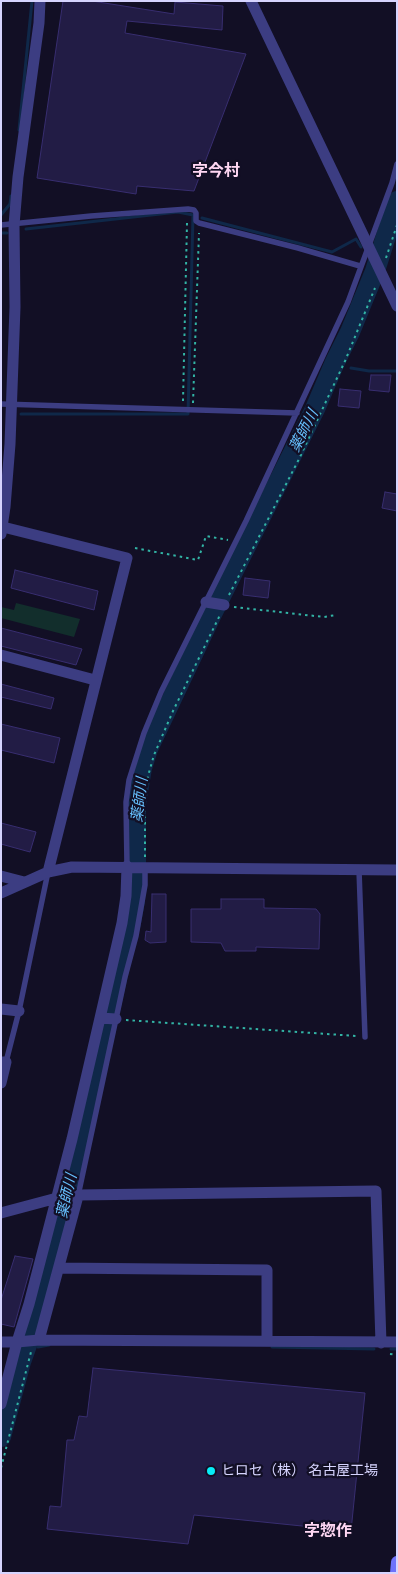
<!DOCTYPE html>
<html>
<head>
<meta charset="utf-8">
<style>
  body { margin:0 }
  #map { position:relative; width:398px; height:1574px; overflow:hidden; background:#120f25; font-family:"IBM Plex Sans",sans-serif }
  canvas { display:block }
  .frame { position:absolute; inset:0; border:2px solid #d6d4fe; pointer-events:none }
</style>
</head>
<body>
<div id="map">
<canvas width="398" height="1574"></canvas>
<div class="frame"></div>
</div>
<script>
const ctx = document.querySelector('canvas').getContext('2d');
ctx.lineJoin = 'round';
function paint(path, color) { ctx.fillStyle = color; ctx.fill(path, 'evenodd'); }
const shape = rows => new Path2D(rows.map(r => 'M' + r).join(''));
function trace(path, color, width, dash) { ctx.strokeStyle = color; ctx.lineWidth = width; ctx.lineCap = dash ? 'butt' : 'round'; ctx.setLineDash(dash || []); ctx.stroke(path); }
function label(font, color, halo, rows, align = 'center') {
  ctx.font = font + ' "IBM Plex Sans","Noto Sans JP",sans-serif'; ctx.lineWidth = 4.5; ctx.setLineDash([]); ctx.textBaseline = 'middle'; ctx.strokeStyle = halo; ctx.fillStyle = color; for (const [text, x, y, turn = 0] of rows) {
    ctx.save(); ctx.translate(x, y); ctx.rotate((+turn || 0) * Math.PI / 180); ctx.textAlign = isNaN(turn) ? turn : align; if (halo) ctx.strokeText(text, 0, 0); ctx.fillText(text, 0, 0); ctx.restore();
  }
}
paint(shape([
  [16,603,80,619,74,637,1,618,1,607,14,610]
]), '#122e2c');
trace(shape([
  [19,130,32,1],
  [1,215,10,204,11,196],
  [202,218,332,252,356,239,361,247],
  [26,229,178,212,193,215],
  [1,233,7,233],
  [335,362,340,364],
  [351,368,369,371,397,371],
  [21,414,188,414,193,215],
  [38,1347,49,1345],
  [272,1347,374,1349],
  [26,1349,27,1349],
  [391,1349,397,1349]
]), '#0f2849', 3);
trace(shape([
  [1,1437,21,1362,37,1317,54,1250,78,1156,118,974,131,923,135,901,136,881,136,804,142,768,148,749,212,614,315,409,335,362,350,332,375,271,397,201]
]), '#0f2849', 20);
const building = shape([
  [63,1,92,1,174,14,175,2,223,6,222,30,127,21,125,33,246,54,194,191,137,186,136,194,37,178,63,1],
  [371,375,391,375,389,392,369,390,371,375],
  [340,389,361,391,359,408,338,406,340,389],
  [385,492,397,494,397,511,382,508,385,492],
  [15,570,98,591,94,610,11,588,15,570],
  [245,578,270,581,268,598,243,595,245,578],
  [1,628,82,649,76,665,1,646,1,628],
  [1,684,54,698,51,709,1,697,1,684],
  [1,724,60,738,54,763,1,750,1,724],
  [1,823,36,832,30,852,1,844,1,823],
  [152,894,166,894,166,942,150,943,145,940,146,931,151,932,152,894],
  [221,899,264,899,264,908,316,909,320,914,319,949,256,947,256,951,225,951,221,943,191,942,191,909,221,909,221,899],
  [15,1256,33,1259,14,1327,1,1324,1,1300,15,1256],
  [93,1368,365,1393,351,1531,194,1515,188,1544,47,1529,50,1506,61,1507,67,1440,74,1440,79,1416,87,1417,93,1368]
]);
paint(building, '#221c45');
trace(building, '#382e70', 1);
trace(shape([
  [386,258,397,225],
  [183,401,187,223],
  [193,403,199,233],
  [135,548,198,560,206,536,228,540],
  [229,595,299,459,345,361,375,288],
  [234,607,324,617,336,615],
  [145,857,145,800,148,776,154,755,173,711,220,615],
  [126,1020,356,1036],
  [390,1354,397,1355],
  [1,1468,31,1352]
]), '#32b4a5', 2, [2.5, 4]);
trace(shape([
  [1,225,91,216,188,209,194,210,196,213,196,221,199,223,298,248,360,266],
  [1,404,297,413],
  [127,866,126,802,129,780,144,733,161,692,246,521,348,302,392,183,397,164],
  [359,870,365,1037],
  [6,1062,19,1011,48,872],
  [78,1196,125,977,136,936,145,885,145,867]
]), '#3c3d82', 5.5);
trace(shape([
  [251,1,397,306],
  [3,527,127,558,48,872],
  [1,534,5,507,10,444,15,307,14,225,18,177,39,23,40,1],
  [206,602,224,605],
  [1,655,95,680],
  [1,876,24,882],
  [1,893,48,872,72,867,397,870],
  [1,1009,19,1011],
  [100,1018,116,1019],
  [1,1062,6,1062,1,1083],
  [78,1195,376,1191,381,1343],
  [1,1213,57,1198],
  [59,1268,267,1270,267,1341],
  [39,1340,78,1196],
  [1,1342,17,1342,39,1340,397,1342],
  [1,1404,17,1342,29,1304,72,1139,122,923,126,896,127,866]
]), '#3c3d82', 11);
trace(shape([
  [396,1573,397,1562]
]), '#6e72fb', 12);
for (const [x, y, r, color] of [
  [211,1471,5,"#07edf7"]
]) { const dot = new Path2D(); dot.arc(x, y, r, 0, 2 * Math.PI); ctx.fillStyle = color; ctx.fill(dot); trace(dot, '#120f25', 2); }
label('14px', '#d6d4fe', '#120f25', [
  ["ヒロセ（株） 名古屋工場",221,1471]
], 'left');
label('italic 15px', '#65befb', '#120f25', [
  ["薬師川",304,431,-63],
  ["薬師川",140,800,-83],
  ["薬師川",67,1196,-77]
]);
label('bold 16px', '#fed6f2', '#120f25', [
  ["字今村",216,171],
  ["字惣作",328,1531]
]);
</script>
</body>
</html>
